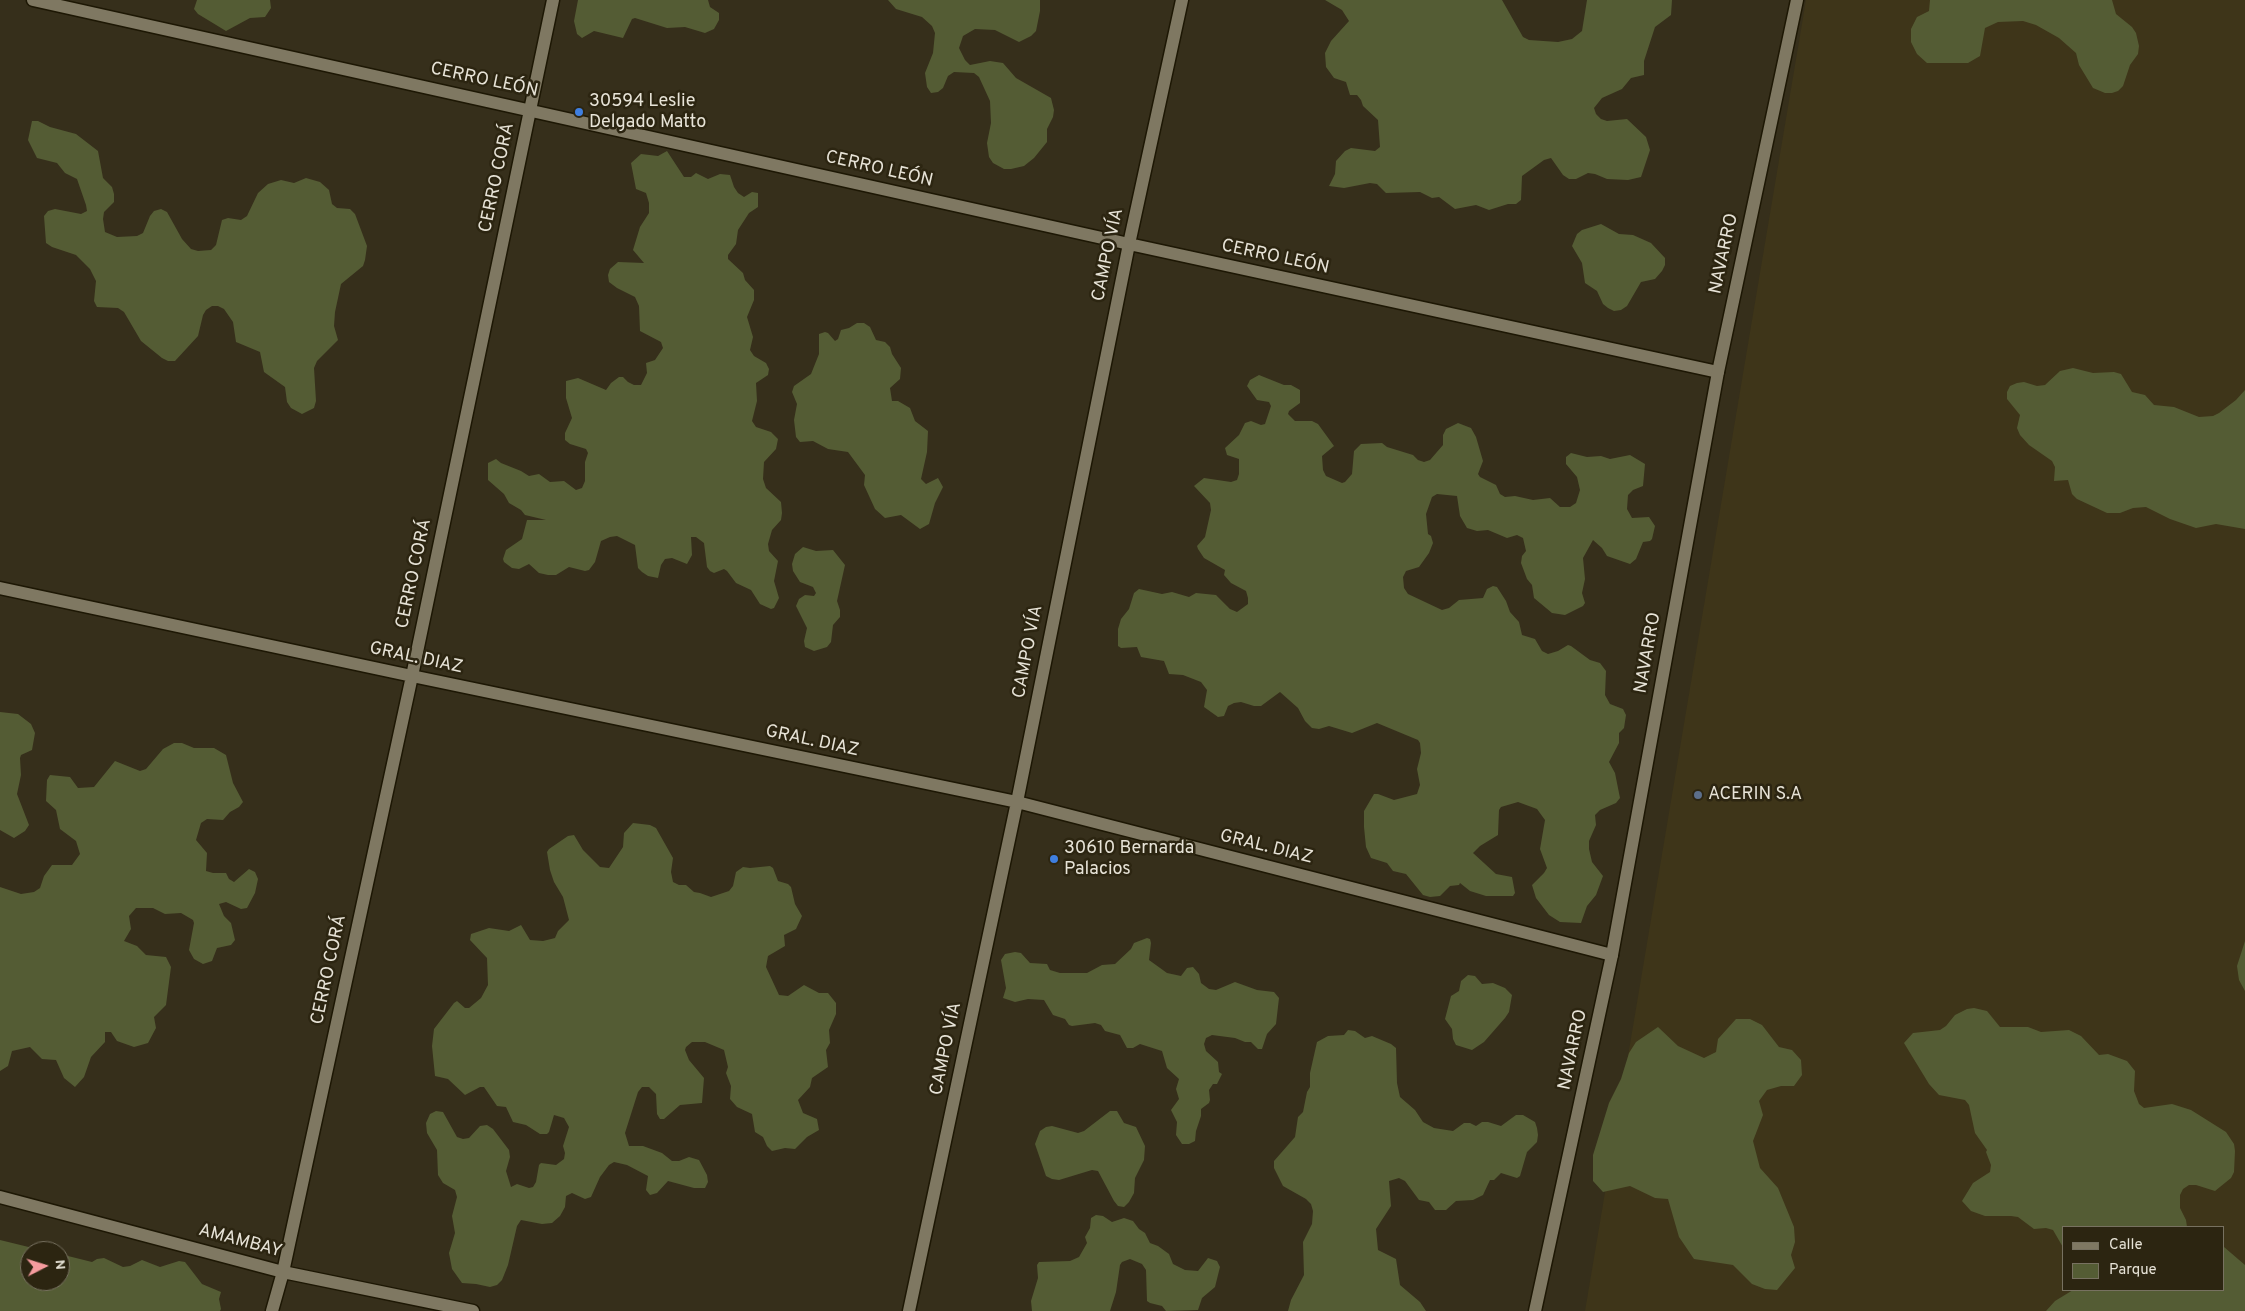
<!DOCTYPE html>
<html>
<head>
<meta charset="utf-8">
<style>
  body { margin:0 }
  #map { position:relative; width:2245px; height:1311px; overflow:hidden; background:#362f1b; font-family:Overpass,sans-serif }
  canvas { display:block }
  .legend { position:absolute; left:2062px; top:1226px; width:162px; height:65px; box-sizing:border-box; background:#2c2511; border:1px solid #777160; margin:0; padding:6px 9px; list-style:none; font-size:15px; color:#e7e3d7 }
  .legend li { display:flex; align-items:center; gap:10px; height:25px }
  .legend b { width:25px; border:1px solid #777160 }
  .north { position:absolute; left:20px; top:1241px; width:50px; height:50px; box-sizing:border-box; background:#2c2511; border:1px solid #777160; border-radius:50%; rotate:85deg; font-size:14px; font-weight:700; line-height:20px; text-align:center; color:#e7e3d7 }
  .north::after { content:''; display:block; margin:auto; width:18px; height:22px; background:#f59b9e; clip-path:polygon(50% 0,100% 100%,50% 72%,0 100%) }
</style>
</head>
<body>
<div id="map">
<canvas width="2245" height="1311"></canvas>
<ul class="legend">
<li><b style="height:6px;background:#7f7862"></b>Calle</li>
<li><b style="height:14px;background:#545c34"></b>Parque</li>
</ul>
<div class="north">N</div>
</div>
<script>
const ctx = document.querySelector('canvas').getContext('2d');
ctx.lineJoin = 'round';
function paint(path, color) { ctx.fillStyle = color; ctx.fill(path, 'evenodd'); }
const shape = rows => new Path2D(rows.map(r => 'M' + r).join(''));
function trace(path, color, width, dash) { ctx.strokeStyle = color; ctx.lineWidth = width; ctx.lineCap = dash ? 'butt' : 'round'; ctx.setLineDash(dash || []); ctx.stroke(path); }
function label(font, color, halo, rows, align = 'center') {
  ctx.font = font + ' Overpass,sans-serif'; ctx.lineWidth = 5; ctx.setLineDash([]); ctx.textBaseline = 'middle'; ctx.strokeStyle = halo; ctx.fillStyle = color; for (const [text, x, y, turn = 0] of rows) {
    ctx.save(); ctx.translate(x, y); ctx.rotate((+turn || 0) * Math.PI / 180); ctx.textAlign = isNaN(turn) ? turn : align; if (halo) ctx.strokeText(text, 0, 0); ctx.fillText(text, 0, 0); ctx.restore();
  }
}
paint(shape([
  [1806,0,2245,0,2245,1311,1585,1311],
  [2064,1227,2224,1227,2224,1290,2064,1290]
]), '#3e3519');
paint(shape([
  [197,0,270,0,271,8,265,17,250,18,226,31,198,14,194,9],
  [578,0,708,0,710,7,719,13,719,20,714,29,705,33,685,27,667,28,635,18,632,19,623,38,594,31,582,38,577,34,574,21],
  [888,0,1040,0,1040,11,1036,31,1031,36,1019,42,995,30,975,29,963,36,959,48,965,60,970,65,990,61,1003,63,1016,78,1051,98,1054,110,1053,117,1047,129,1047,142,1034,158,1024,166,1011,169,1004,169,993,163,989,157,987,143,991,123,990,101,979,77,974,73,954,72,948,76,943,88,938,92,931,93,927,87,925,73,933,53,935,33,932,26,922,17,896,9],
  [1325,0,1502,0,1523,37,1529,40,1558,42,1572,39,1582,31,1587,0,1672,0,1671,15,1655,27,1644,61,1644,75,1631,78,1622,89,1602,98,1594,108,1596,114,1601,119,1607,121,1627,119,1646,137,1650,150,1641,177,1628,180,1607,179,1595,174,1588,173,1576,179,1569,179,1563,175,1551,158,1544,160,1522,176,1521,200,1516,204,1508,204,1489,210,1476,205,1455,209,1439,197,1432,198,1420,192,1386,193,1377,184,1370,183,1344,188,1329,186,1335,174,1336,161,1345,151,1351,148,1375,151,1380,147,1378,120,1363,106,1361,100,1357,95,1350,95,1346,82,1334,78,1326,67,1325,53,1331,41,1349,21,1342,10],
  [1930,0,2112,0,2116,14,2132,27,2136,33,2139,46,2138,54,2130,65,2123,86,2118,91,2112,93,2105,93,2093,88,2079,65,2076,53,2059,38,2036,25,2023,21,1998,22,1985,28,1980,56,1968,63,1927,63,1917,54,1911,42,1911,29,1917,17,1929,11],
  [32,121,38,121,50,127,76,134,98,151,103,178,112,187,114,194,114,202,104,212,103,219,105,232,117,237,137,236,143,233,150,216,154,211,161,209,167,212,182,239,191,249,198,251,211,250,216,245,222,220,228,218,241,220,247,216,258,193,268,184,281,180,294,183,306,178,320,182,329,190,332,204,337,208,350,209,355,214,367,246,365,260,363,266,341,284,335,312,334,326,338,340,317,361,314,368,316,401,314,408,302,414,291,408,287,402,285,387,264,372,260,352,236,342,233,322,224,309,218,306,212,306,206,310,203,315,198,336,175,361,168,361,162,358,141,341,124,312,118,308,97,307,94,301,96,281,90,269,76,255,52,247,46,243,44,216,48,211,55,209,81,214,87,211,86,205,77,179,65,173,57,163,37,158,28,140],
  [667,151,684,177,691,177,696,173,708,179,720,174,730,175,734,187,738,193,744,197,752,192,758,193,758,207,749,213,738,230,736,244,728,255,728,259,743,273,745,280,754,290,754,300,747,317,753,337,750,350,754,356,766,363,769,369,768,375,756,383,757,401,752,421,756,427,771,432,778,439,776,449,764,462,763,479,766,488,781,502,782,513,781,520,772,530,768,544,769,551,778,561,774,581,779,598,774,608,771,609,760,604,751,590,736,583,727,571,724,569,714,573,710,571,707,567,704,543,696,537,691,537,692,555,687,564,672,558,665,559,661,565,658,578,648,576,642,572,638,568,635,545,617,536,610,537,601,541,595,562,589,570,585,571,569,567,556,575,548,575,539,573,529,564,519,569,512,568,504,562,503,559,506,550,522,539,527,520,546,520,525,515,521,510,509,503,504,494,488,480,488,463,496,459,501,463,521,471,529,476,539,474,550,482,564,481,576,490,582,488,585,481,585,462,588,453,586,449,570,444,565,440,565,433,572,418,566,398,566,381,578,378,606,390,611,383,619,377,623,377,628,382,634,385,641,385,647,373,646,363,655,360,663,348,661,342,640,331,639,306,635,297,617,288,609,282,608,275,610,269,618,262,644,263,633,250,640,227,649,213,649,203,646,193,636,189,631,163,641,154,658,156],
  [1601,224,1619,234,1633,235,1651,243,1665,258,1665,265,1662,271,1655,279,1641,282,1627,306,1621,310,1614,311,1608,308,1603,304,1597,291,1585,283,1582,263,1572,246,1577,234,1582,230],
  [857,323,864,323,870,327,876,340,885,342,890,347,892,354,901,368,900,379,890,388,892,401,898,401,910,408,915,421,928,431,927,452,921,479,926,484,938,478,943,487,935,503,929,524,920,529,901,515,885,518,875,509,864,485,865,475,848,452,828,449,813,441,800,442,796,437,794,420,797,404,792,392,794,386,811,374,819,354,819,334,825,332,828,333,835,341,838,339,841,330,849,328],
  [2073,368,2093,373,2114,372,2121,374,2132,392,2145,395,2154,405,2174,407,2199,417,2213,416,2219,413,2236,400,2245,390,2245,529,2216,524,2196,528,2170,519,2146,507,2133,508,2120,513,2107,513,2077,499,2072,494,2068,480,2054,481,2055,467,2052,461,2029,445,2020,435,2017,428,2020,415,2007,399,2007,392,2010,386,2017,383,2024,382,2037,386,2045,385,2060,371],
  [1259,375,1284,385,1291,385,1300,390,1300,403,1289,411,1288,414,1295,421,1312,421,1318,424,1334,446,1322,456,1323,470,1326,476,1342,483,1345,482,1352,474,1354,451,1361,444,1382,443,1387,447,1413,455,1418,460,1424,462,1430,460,1443,445,1443,435,1446,429,1458,423,1471,428,1476,437,1483,461,1478,474,1480,477,1496,485,1500,494,1505,497,1515,496,1533,500,1550,498,1560,507,1570,507,1576,503,1580,490,1577,477,1566,464,1566,457,1571,453,1587,457,1601,456,1610,459,1630,455,1645,464,1643,486,1633,490,1628,495,1627,509,1632,518,1649,517,1655,526,1652,539,1650,541,1643,542,1636,559,1630,564,1607,556,1602,548,1593,540,1583,558,1585,579,1582,593,1585,603,1583,606,1565,615,1552,613,1534,598,1532,585,1527,579,1521,563,1522,556,1526,551,1523,538,1517,535,1507,538,1488,530,1477,531,1467,528,1460,516,1457,496,1437,494,1432,497,1426,514,1428,534,1431,536,1433,543,1429,553,1419,567,1406,571,1403,577,1404,588,1408,594,1442,610,1449,608,1459,600,1483,598,1487,589,1493,586,1497,587,1506,601,1510,612,1519,622,1522,635,1535,639,1542,651,1548,654,1558,651,1568,645,1571,646,1590,660,1600,663,1606,671,1605,695,1610,704,1623,709,1626,715,1624,728,1619,733,1619,743,1609,762,1615,773,1620,798,1616,803,1600,810,1595,815,1596,825,1589,841,1589,849,1592,862,1603,876,1596,895,1587,906,1581,923,1560,922,1549,915,1536,898,1532,885,1544,873,1547,868,1540,849,1545,820,1537,809,1518,802,1501,807,1499,810,1498,835,1480,846,1473,853,1496,874,1512,877,1515,893,1513,896,1486,896,1470,891,1460,883,1459,885,1450,886,1440,896,1430,897,1423,895,1406,874,1393,871,1387,863,1371,858,1366,847,1364,827,1364,811,1374,794,1378,794,1394,800,1417,794,1420,785,1417,769,1421,753,1420,743,1418,740,1377,723,1352,733,1329,726,1319,729,1312,728,1305,721,1298,708,1280,692,1261,706,1254,706,1241,702,1234,703,1228,706,1224,716,1218,717,1204,707,1207,690,1201,682,1183,675,1169,674,1164,661,1141,657,1137,647,1121,648,1118,646,1118,629,1121,619,1129,609,1134,593,1139,589,1162,594,1172,592,1189,597,1196,593,1216,595,1230,609,1237,612,1248,604,1248,598,1246,591,1231,583,1224,575,1225,570,1204,558,1198,549,1197,546,1205,537,1211,510,1210,503,1194,486,1204,478,1231,482,1237,480,1239,474,1239,459,1227,455,1225,448,1239,435,1245,423,1251,421,1261,425,1265,424,1271,406,1269,402,1257,400,1247,386,1250,380],
  [803,547,816,551,833,550,845,565,837,601,840,610,840,617,833,625,831,642,827,647,814,651,805,647,804,641,807,628,796,606,799,599,805,595,814,596,816,593,813,587,800,582,793,571,792,564,795,554],
  [0,712,18,714,31,724,35,733,32,750,21,755,20,758,21,775,17,794,29,825,25,831,14,838,0,830],
  [174,743,182,743,194,748,214,748,226,755,233,783,243,802,239,807,230,812,223,820,207,819,201,823,196,840,207,853,206,871,213,873,226,873,229,879,234,882,249,869,255,872,258,879,255,893,247,908,241,909,226,902,219,904,224,916,231,923,235,940,231,945,217,948,212,961,203,964,194,959,189,950,194,923,193,920,181,913,165,914,153,908,136,908,129,916,131,929,124,941,137,946,146,955,166,957,171,967,166,1005,154,1017,156,1028,148,1043,134,1047,117,1041,111,1032,105,1032,105,1042,91,1057,84,1077,75,1087,64,1078,56,1060,42,1059,30,1047,12,1051,8,1066,0,1071,0,887,21,894,34,892,40,888,44,876,52,865,72,865,80,854,76,841,60,829,56,810,46,801,47,780,50,775,70,777,78,788,94,787,115,761,140,771,146,769,163,749],
  [633,823,650,825,656,828,673,858,671,872,673,882,679,885,686,885,694,892,700,893,711,897,729,891,733,886,736,872,743,867,750,868,770,866,773,868,778,881,788,884,791,887,795,904,802,916,796,929,784,935,785,946,768,956,766,967,779,995,788,996,804,985,819,993,828,993,836,1003,836,1014,829,1030,830,1043,826,1050,828,1067,812,1078,810,1087,798,1100,803,1113,817,1119,819,1130,807,1137,795,1149,785,1148,772,1151,767,1146,763,1137,755,1132,752,1114,737,1107,730,1099,731,1086,726,1073,728,1067,724,1050,705,1042,692,1042,686,1047,685,1050,689,1060,704,1078,702,1103,680,1105,664,1119,660,1119,657,1114,656,1094,649,1087,642,1087,638,1092,625,1133,629,1146,643,1146,662,1153,672,1161,679,1161,689,1157,699,1160,707,1175,708,1182,705,1188,694,1188,668,1181,657,1193,650,1195,646,1190,648,1176,627,1165,614,1162,609,1165,600,1177,591,1197,585,1199,572,1193,566,1196,565,1207,560,1216,552,1223,542,1224,521,1220,517,1226,508,1265,502,1280,497,1285,490,1287,476,1284,462,1283,452,1269,449,1253,455,1233,452,1216,457,1197,455,1190,443,1183,438,1175,437,1150,427,1133,426,1123,430,1114,436,1111,443,1112,457,1137,463,1139,469,1138,480,1126,487,1125,493,1129,509,1150,510,1157,506,1171,511,1187,517,1184,529,1188,533,1187,536,1182,539,1165,541,1163,556,1165,564,1159,565,1153,563,1146,569,1127,564,1118,554,1115,549,1132,547,1134,540,1134,526,1125,513,1122,506,1107,497,1106,484,1087,480,1087,465,1095,448,1079,435,1076,432,1046,434,1029,454,1003,457,1001,465,1008,469,1008,481,998,488,985,487,958,470,940,471,934,489,928,509,931,521,925,530,940,543,941,555,938,558,931,569,920,563,897,554,882,550,870,547,852,549,849,568,836,574,835,583,850,600,867,609,868,623,847,624,833],
  [1147,938,1150,939,1151,943,1149,960,1167,973,1181,976,1187,968,1193,967,1199,974,1201,983,1209,989,1216,990,1235,982,1257,990,1274,992,1279,998,1276,1024,1267,1034,1262,1049,1258,1049,1251,1042,1245,1042,1235,1038,1212,1035,1206,1038,1204,1044,1206,1051,1218,1062,1219,1072,1222,1074,1217,1084,1213,1084,1209,1090,1210,1100,1209,1103,1201,1109,1201,1116,1196,1131,1195,1141,1189,1144,1182,1144,1176,1135,1177,1122,1171,1110,1179,1099,1176,1089,1179,1079,1167,1068,1162,1051,1140,1044,1133,1048,1127,1048,1120,1035,1105,1031,1101,1025,1095,1023,1072,1026,1069,1025,1065,1019,1053,1015,1044,1000,1028,999,1015,1002,1003,998,1006,988,1001,960,1005,954,1015,952,1021,953,1030,963,1047,964,1050,970,1060,973,1087,973,1102,965,1115,964,1131,949,1134,943],
  [2245,941,2245,991,2239,980,2237,966],
  [1468,975,1475,976,1482,984,1493,983,1505,988,1512,995,1509,1012,1505,1018,1484,1042,1472,1050,1456,1045,1453,1039,1452,1029,1445,1019,1451,996,1459,991,1461,981],
  [1974,1008,1987,1011,2000,1027,2028,1027,2041,1032,2069,1030,2081,1036,2099,1055,2108,1054,2127,1061,2135,1071,2134,1091,2139,1104,2144,1108,2172,1104,2191,1110,2226,1132,2234,1144,2235,1151,2234,1172,2231,1178,2215,1191,2196,1185,2189,1185,2183,1189,2180,1195,2180,1208,2186,1220,2187,1227,2064,1227,2064,1249,2053,1230,2046,1228,2034,1229,2018,1217,2011,1216,1985,1216,1971,1211,1962,1201,1973,1183,1990,1172,1991,1165,1986,1152,1987,1150,1975,1133,1969,1105,1965,1100,1939,1095,1929,1084,1904,1043,1913,1033,1940,1030,1946,1026,1955,1015,1967,1009],
  [1736,1019,1750,1019,1762,1025,1779,1047,1792,1050,1801,1060,1802,1075,1794,1086,1781,1086,1767,1090,1759,1101,1763,1115,1753,1141,1760,1168,1778,1188,1794,1227,1795,1242,1791,1255,1795,1268,1777,1290,1765,1289,1752,1284,1733,1265,1694,1259,1679,1237,1668,1199,1655,1198,1630,1186,1603,1192,1593,1181,1593,1155,1609,1103,1621,1079,1629,1053,1636,1042,1658,1027,1678,1046,1704,1058,1716,1052,1718,1039],
  [1348,1030,1355,1031,1365,1038,1372,1036,1391,1044,1396,1048,1397,1083,1400,1097,1415,1110,1423,1122,1434,1128,1453,1131,1464,1123,1470,1123,1476,1126,1482,1122,1488,1122,1501,1126,1516,1115,1523,1115,1535,1122,1537,1128,1538,1135,1537,1142,1527,1152,1520,1176,1517,1178,1501,1173,1494,1180,1490,1180,1483,1195,1473,1200,1456,1201,1446,1210,1435,1210,1429,1202,1419,1200,1405,1181,1399,1178,1389,1181,1391,1206,1376,1229,1378,1250,1396,1259,1400,1285,1420,1302,1426,1311,1288,1311,1291,1300,1304,1275,1303,1242,1312,1224,1313,1211,1311,1204,1306,1199,1283,1186,1274,1168,1274,1161,1295,1137,1298,1117,1303,1112,1307,1092,1310,1087,1310,1073,1317,1042,1328,1036,1344,1035],
  [1110,1111,1117,1111,1124,1123,1136,1127,1145,1146,1144,1160,1135,1178,1134,1193,1129,1202,1124,1207,1118,1206,1114,1201,1098,1171,1092,1170,1059,1180,1052,1179,1046,1176,1035,1144,1040,1131,1046,1127,1052,1126,1078,1133,1084,1131],
  [1096,1215,1103,1216,1112,1222,1124,1218,1133,1221,1139,1229,1145,1233,1150,1243,1158,1246,1169,1254,1173,1264,1185,1270,1198,1271,1208,1258,1217,1261,1220,1267,1215,1287,1202,1298,1198,1310,1166,1311,1162,1306,1150,1303,1147,1301,1146,1270,1142,1264,1130,1259,1122,1262,1120,1265,1116,1292,1110,1311,1032,1311,1031,1301,1038,1278,1037,1265,1039,1262,1070,1261,1079,1257,1087,1243,1085,1237,1090,1228,1091,1218],
  [0,1240,45,1251,30,1251,30,1281,60,1281,60,1254,92,1262,97,1259,104,1258,123,1267,130,1266,142,1260,160,1267,179,1261,185,1262,202,1284,221,1292,219,1299,221,1309,220,1311,0,1311],
  [2224,1247,2245,1265,2245,1311,2046,1311,2055,1301,2073,1290,2224,1290]
]), '#545c34');
const minor = shape([
  [33,0,1129,244,1718,372],
  [0,588,412,676,1017,802,1612,955],
  [0,1197,283,1272,473,1311],
  [272,1311,283,1272,412,676,553,0],
  [909,1311,1017,802,1129,244,1182,0]
]);
const tertiary = shape([
  [1535,1311,1612,955,1718,372,1797,0]
]);
trace(minor, '#1d1704', 15);
trace(tertiary, '#1d1704', 15);
trace(minor, '#7f7862', 12);
trace(tertiary, '#7f7862', 12);
for (const [x, y, r, color] of [
  [579,112,5,"#3f7fe0"],
  [1698,795,5,"#5c6f8a"],
  [1054,859,5,"#3f7fe0"]
]) { const dot = new Path2D(); dot.arc(x, y, r, 0, 2 * Math.PI); ctx.fillStyle = color; ctx.fill(dot); trace(dot, '#2c2511', 2); }
label('18px', '#e7e3d7', '#2c2511', [
  ["CERRO LEÓN",484,81,12],
  ["CERRO LEÓN",879,170,13],
  ["CERRO CORÁ",498,178,-78],
  ["NAVARRO",1725,254,-78],
  ["CAMPO VÍA",1109,255,-78],
  ["CERRO LEÓN",1275,258,12],
  ["CERRO CORÁ",415,574,-78],
  ["CAMPO VÍA",1029,652,-79],
  ["NAVARRO",1649,653,-80],
  ["GRAL. DIAZ",416,659,12],
  ["GRAL. DIAZ",812,742,12],
  ["GRAL. DIAZ",1266,848,14],
  ["CERRO CORÁ",330,970,-78],
  ["CAMPO VÍA",947,1049,-78],
  ["NAVARRO",1574,1050,-78],
  ["AMAMBAY",240,1242,15]
]);
label('18px', '#e7e3d7', '#2c2511', [
  ["30594 Leslie",589,102],
  ["Delgado Matto",589,123],
  ["ACERIN S.A",1708,795],
  ["30610 Bernarda",1064,849],
  ["Palacios",1064,870]
], 'left');
</script>
</body>
</html>
